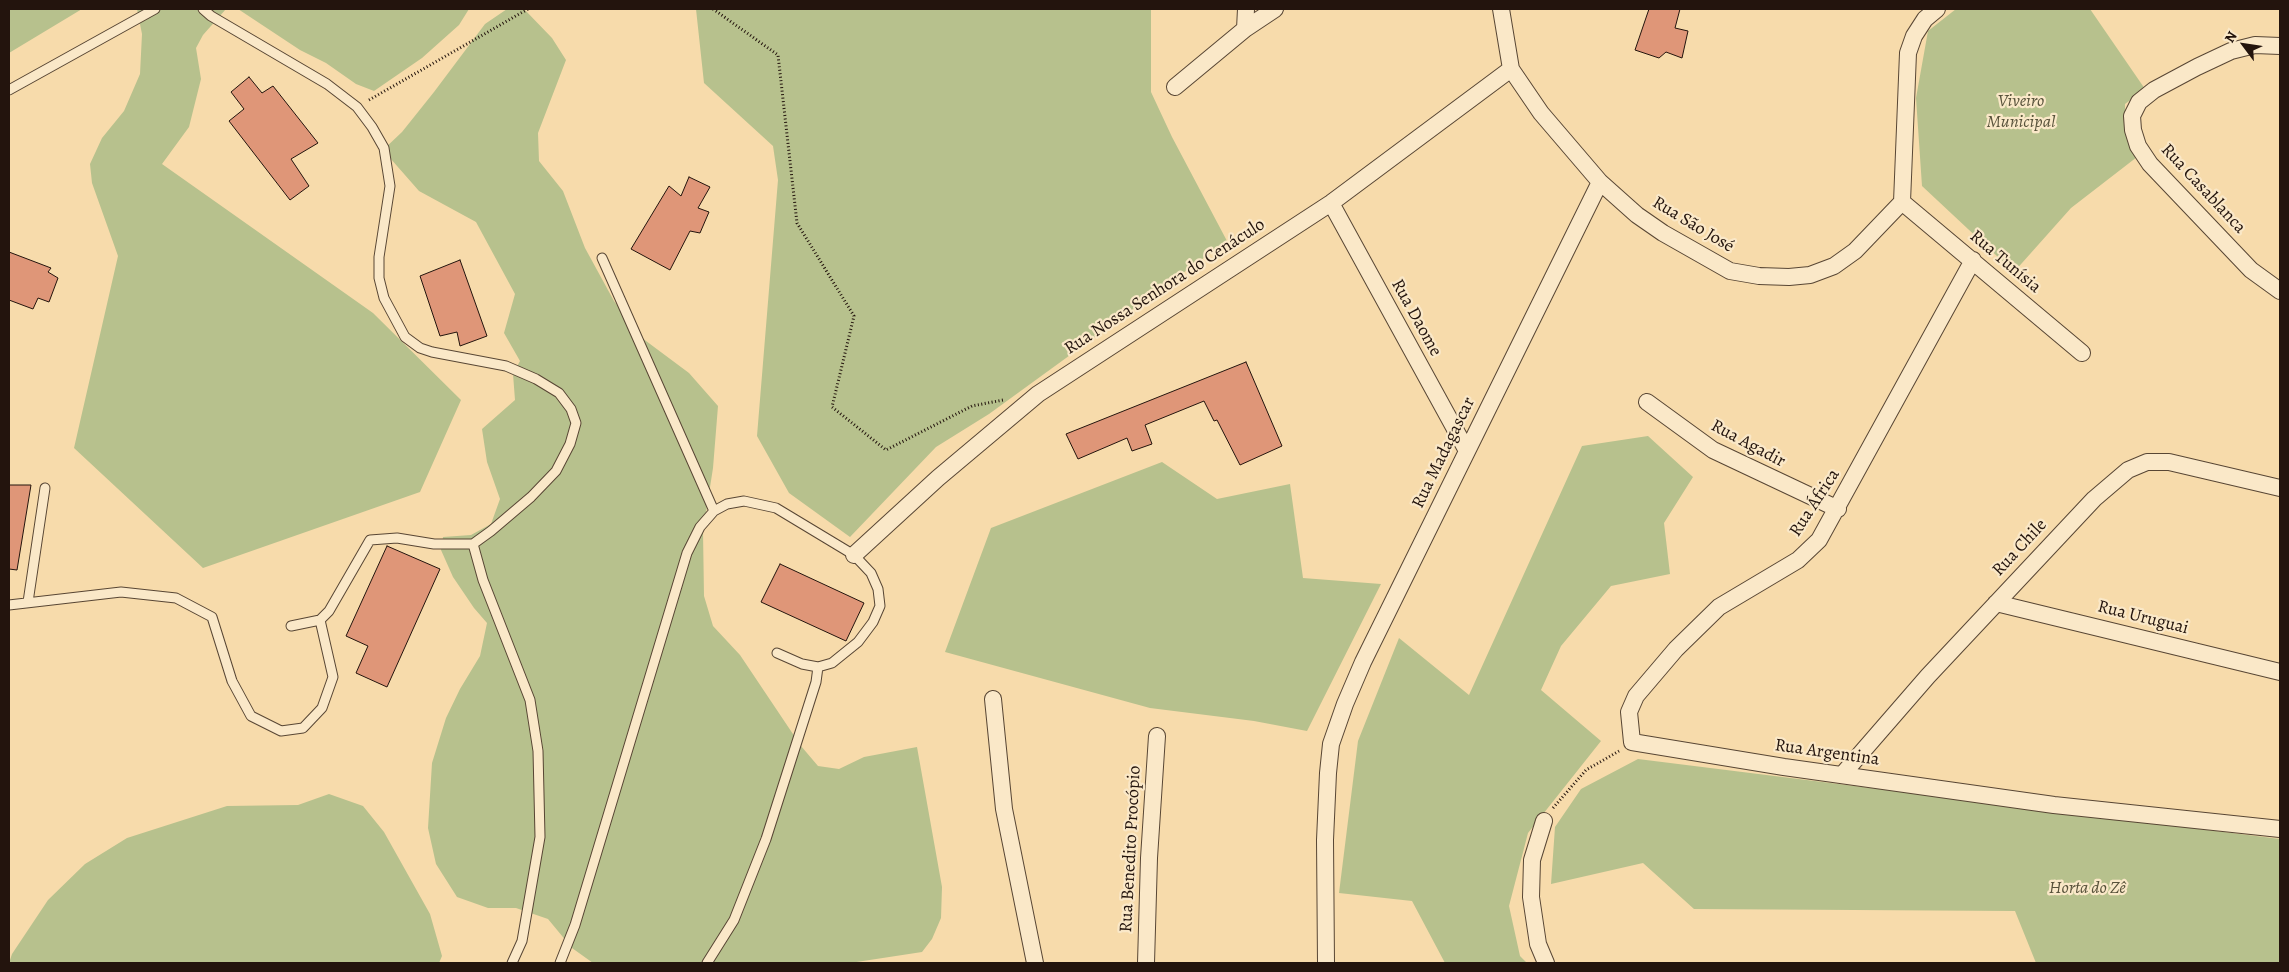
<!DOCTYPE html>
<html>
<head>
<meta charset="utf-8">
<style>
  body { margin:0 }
  #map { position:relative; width:2289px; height:972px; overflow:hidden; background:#f7dbab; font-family:Alegreya,serif }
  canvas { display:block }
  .frame { position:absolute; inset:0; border:10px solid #23140d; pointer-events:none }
  .north { position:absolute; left:2219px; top:20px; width:50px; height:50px; -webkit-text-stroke:4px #fae8c8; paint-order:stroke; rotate:301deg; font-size:14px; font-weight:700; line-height:20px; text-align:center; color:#23140d }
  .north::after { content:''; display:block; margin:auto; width:18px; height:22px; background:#23140d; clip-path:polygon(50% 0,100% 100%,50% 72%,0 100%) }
</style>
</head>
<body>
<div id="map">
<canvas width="2289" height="972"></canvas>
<div class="frame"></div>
<div class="north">N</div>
</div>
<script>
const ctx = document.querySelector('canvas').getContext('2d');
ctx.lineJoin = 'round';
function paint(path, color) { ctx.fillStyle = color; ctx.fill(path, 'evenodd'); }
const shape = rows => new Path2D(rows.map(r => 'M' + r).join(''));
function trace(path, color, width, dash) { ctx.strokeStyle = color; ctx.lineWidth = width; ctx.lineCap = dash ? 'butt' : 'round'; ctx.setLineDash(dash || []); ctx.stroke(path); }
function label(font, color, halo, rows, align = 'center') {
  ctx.font = font + ' Alegreya,serif'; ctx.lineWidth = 4.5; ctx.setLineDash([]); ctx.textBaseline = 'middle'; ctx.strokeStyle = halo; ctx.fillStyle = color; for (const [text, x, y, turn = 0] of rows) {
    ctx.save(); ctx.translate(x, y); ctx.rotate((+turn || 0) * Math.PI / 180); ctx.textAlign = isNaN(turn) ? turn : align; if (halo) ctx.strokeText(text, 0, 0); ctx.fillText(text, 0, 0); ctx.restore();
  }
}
paint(shape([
  [9,9,82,9,9,53],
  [137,9,226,9,203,35,196,48,201,79,189,127,162,164,373,313,461,400,420,492,203,568,74,448,118,256,92,183,90,164,102,138,124,111,140,74,142,34],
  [238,9,469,9,459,25,422,58,374,91,356,84,326,63,300,50],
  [507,9,524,9,552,38,566,60,538,133,539,161,563,191,585,248,614,301,642,338,689,373,718,406,713,468,703,532,704,596,713,626,740,655,801,746,818,766,839,769,864,757,917,747,942,887,941,918,932,939,922,952,850,963,593,963,572,948,548,919,516,908,488,908,457,897,436,864,428,828,432,763,446,718,460,689,480,656,487,623,474,608,453,577,441,550,443,537,471,535,491,524,500,499,487,462,482,429,515,400,513,374,520,361,504,333,515,294,476,222,419,191,383,150,402,132,434,92,485,24],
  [696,9,1151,9,1151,92,1172,137,1227,241,989,414,936,447,850,537,789,493,757,436,778,180,773,146,704,83],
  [1956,9,2090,9,2145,89,2125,104,2125,123,2137,157,2071,208,2014,272,1922,186,1916,98,1928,31],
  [1648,436,1693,477,1664,523,1670,574,1611,586,1561,646,1541,690,1601,741,1528,833,1509,906,1520,956,1527,963,1445,963,1412,901,1339,893,1358,741,1399,638,1469,695,1582,446],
  [1162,462,1217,499,1290,484,1303,578,1381,584,1307,731,1254,721,1150,708,945,652,991,528],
  [1638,759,2280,839,2280,963,2036,963,2015,911,1694,909,1643,863,1551,884,1555,827,1581,789],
  [329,794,363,806,384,832,430,914,442,956,439,963,9,963,12,954,48,900,85,864,127,838,227,806,298,805]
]), '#b7c18d');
const building = shape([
  [1649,9,1680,9,1675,28,1688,31,1682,58,1666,52,1659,58,1635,50,1649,9],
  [249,77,262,93,273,86,318,143,291,159,309,186,290,200,229,121,244,109,231,92,249,77],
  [689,177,710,187,698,208,709,212,700,233,690,231,670,270,631,249,669,186,681,196,689,177],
  [9,252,51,268,48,272,58,278,49,302,38,298,33,309,9,300,9,252],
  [460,260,487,336,460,346,457,332,440,336,420,276,460,260],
  [1246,362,1282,446,1240,465,1217,420,1214,421,1204,401,1145,425,1152,444,1132,451,1127,438,1078,459,1066,434,1246,362],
  [9,485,31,485,17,570,9,569,9,485],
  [387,546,440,569,387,687,356,673,368,646,346,636,387,546],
  [780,564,864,603,846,641,761,602,780,564]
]);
paint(building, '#df9678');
trace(building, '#23140d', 1);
const service = shape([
  [203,9,211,16,327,84,357,107,372,127,384,148,390,186,379,257,379,278,384,298,405,337,420,348,432,352,506,366,536,379,559,393,571,409,576,423,570,444,556,471,531,497,491,531,473,544,483,580,530,700,538,751,540,837,522,941,512,963],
  [9,90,155,9],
  [602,258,714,511],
  [28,602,45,488],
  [9,605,121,592,176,598,212,617,232,681,251,716,281,731,303,728,322,708,333,677,320,620,329,611,370,540,397,538,434,544,473,544],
  [291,626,320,620],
  [777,653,802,664,818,667],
  [560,963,575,925,687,553,700,527,714,511,727,504,744,501,776,508,854,555,871,573,878,589,880,606,873,622,858,642,832,663,818,667,816,682,766,839,734,920,707,963]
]);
const minor = shape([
  [1501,9,1511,69,1541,113,1600,182,1637,215,1663,233,1730,271,1759,276,1789,277,1810,275,1834,266,1855,251,1902,202,1908,53,1914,36,1925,19,1937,9],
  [1245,29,1246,9],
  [2280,46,2255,45,2231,51,2197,67,2154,90,2139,102,2132,116,2133,130,2138,146,2150,164,2251,270,2280,291],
  [1175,87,1245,29,1275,9],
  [1902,202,2082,353],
  [1331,203,1467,451],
  [1973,260,1819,540,1798,560,1719,607,1676,649,1636,696,1629,712,1632,742,1784,767,2054,805,2280,829],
  [1647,402,1713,450,1838,509],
  [854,555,938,478,1038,394,1331,203,1511,69],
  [1996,603,2280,672],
  [993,699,1004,809,1035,963],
  [1842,775,1928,676,2094,499,2128,470,2147,462,2169,462,2280,488],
  [1544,821,1532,860,1531,897,1538,944,1546,963],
  [1146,963,1149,858,1157,736],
  [1326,963,1325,840,1328,773,1331,744,1345,704,1363,662,1600,182]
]);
trace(service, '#584634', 11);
trace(minor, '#584634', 18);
trace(shape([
  [713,9,778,55,797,223,854,316,832,407,886,450,972,406,1003,400],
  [369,100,528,9],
  [1553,808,1586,770,1619,751]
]), '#23140d', 3, [1, 2.5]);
trace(service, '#fae8c8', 9);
trace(minor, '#fae8c8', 16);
label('italic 18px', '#57513a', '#fae8c8', [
  ["Viveiro",2021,102],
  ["Municipal",2021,123],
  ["Horta do Zê",2087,889]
]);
label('18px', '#23140d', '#fae8c8', [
  ["Rua Casablanca",2203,189,47],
  ["Rua São José",1693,225,31],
  ["Rua Tunísia",2005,262,40],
  ["Rua Nossa Senhora do Cenáculo",1165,287,-33],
  ["Rua Daome",1416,318,61],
  ["Rua Agadir",1748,444,28],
  ["Rua Madagascar",1444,453,-64],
  ["Rua África",1815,503,-57],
  ["Rua Chile",2020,548,-47],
  ["Rua Uruguai",2143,618,14],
  ["Rua Argentina",1827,753,8],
  ["Rua Benedito Procópio",1131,849,-87]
]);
</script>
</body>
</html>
